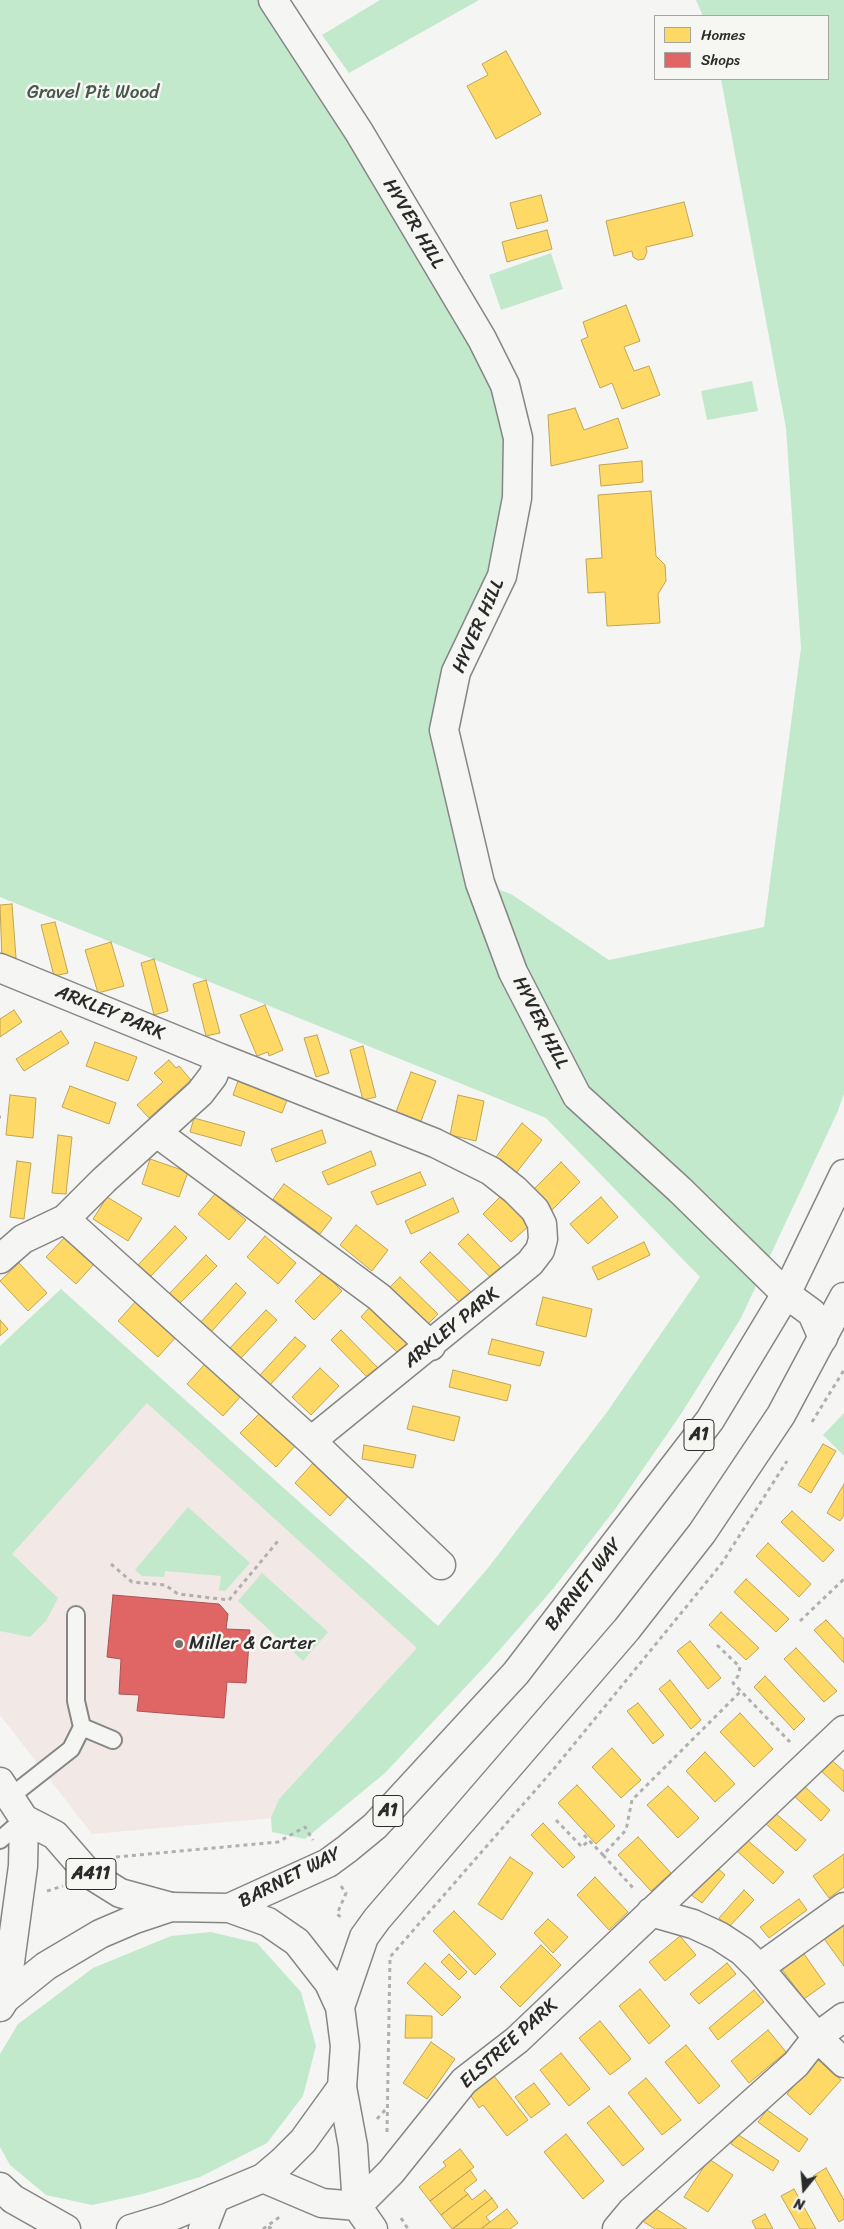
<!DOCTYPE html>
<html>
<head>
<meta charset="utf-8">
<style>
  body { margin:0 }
  #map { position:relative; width:844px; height:2229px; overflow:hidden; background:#f5f5f3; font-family:Sriracha,sans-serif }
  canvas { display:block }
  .legend { position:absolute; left:654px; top:15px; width:175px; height:65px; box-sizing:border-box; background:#f6f6f2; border:1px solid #a5a5a2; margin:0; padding:6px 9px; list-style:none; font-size:15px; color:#2b2b2b }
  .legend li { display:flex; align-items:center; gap:10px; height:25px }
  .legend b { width:25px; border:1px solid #a5a5a2 }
  .north { position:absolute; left:779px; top:2164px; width:50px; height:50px; -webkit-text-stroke:4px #f6f6f2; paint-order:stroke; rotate:197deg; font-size:14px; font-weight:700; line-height:20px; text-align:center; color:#2b2b2b }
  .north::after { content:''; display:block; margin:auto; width:18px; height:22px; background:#2b2b2b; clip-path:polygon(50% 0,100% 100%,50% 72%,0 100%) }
</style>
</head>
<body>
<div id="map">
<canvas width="844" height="2229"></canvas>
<ul class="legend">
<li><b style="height:14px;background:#ffd966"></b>Homes</li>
<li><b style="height:14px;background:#e06666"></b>Shops</li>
</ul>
<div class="north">N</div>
</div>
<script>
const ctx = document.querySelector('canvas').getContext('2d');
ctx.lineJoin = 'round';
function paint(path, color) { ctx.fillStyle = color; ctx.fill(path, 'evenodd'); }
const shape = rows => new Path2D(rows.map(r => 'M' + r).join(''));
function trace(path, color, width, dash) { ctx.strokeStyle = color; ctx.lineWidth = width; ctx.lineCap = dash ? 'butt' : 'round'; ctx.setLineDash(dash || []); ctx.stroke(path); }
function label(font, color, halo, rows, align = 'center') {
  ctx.font = font + ' Sriracha,sans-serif'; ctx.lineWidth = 5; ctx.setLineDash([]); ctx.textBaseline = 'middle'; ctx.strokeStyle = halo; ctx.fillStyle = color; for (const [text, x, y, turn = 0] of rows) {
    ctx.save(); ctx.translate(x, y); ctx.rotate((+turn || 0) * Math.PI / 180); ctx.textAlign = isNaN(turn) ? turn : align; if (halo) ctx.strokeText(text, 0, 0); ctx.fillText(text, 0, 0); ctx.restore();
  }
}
paint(shape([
  [61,1289,438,1626,279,1799,273,1818,92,1834,0,1715,0,1346]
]), '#f2e8e5');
paint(shape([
  [0,0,273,0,505,385,517,498,444,730,480,883,511,894,609,960,764,927,801,648,786,428,721,79,828,79,828,16,703,16,696,0,844,0,844,1094,837,1113,741,1318,681,1414,616,1508,552,1590,488,1663,385,1773,305,1839,272,1832,271,1818,279,1799,417,1648,147,1403,12,1554,58,1598,46,1621,30,1637,0,1631,0,1346,61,1289,438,1626,488,1568,607,1412,700,1277,546,1118,0,897],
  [380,0,479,0,349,73,322,35],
  [551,253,563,289,501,310,489,275],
  [752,381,758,411,707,420,701,391],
  [844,1413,844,1456,823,1435],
  [188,1507,250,1563,225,1591,219,1590,221,1576,165,1571,164,1577,142,1576,135,1570],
  [262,1573,328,1632,303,1661,238,1601],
  [211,1932,257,1943,301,1992,316,2046,303,2096,267,2143,200,2177,143,2194,92,2205,46,2195,10,2165,0,2147,0,2054,18,2024,93,1968,171,1936]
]), '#c2e9cc');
const homes = shape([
  [506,51,541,114,496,139,467,86,488,75,482,64,506,51],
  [541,195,548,221,517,229,510,203,541,195],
  [684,202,693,236,646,247,647,252,644,259,638,260,633,257,632,251,614,256,606,221,684,202],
  [547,230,552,249,507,262,502,242,547,230],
  [626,305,640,341,624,347,634,371,649,366,660,395,622,409,612,383,600,388,581,340,588,337,583,322,626,305],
  [575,408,584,430,618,418,628,448,551,466,548,415,575,408],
  [642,461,643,482,601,486,599,465,642,461],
  [651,491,656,556,665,565,666,581,658,594,660,623,607,626,605,592,588,593,586,559,602,558,598,495,651,491],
  [12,904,16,958,2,959,0,905,12,904],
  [55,922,68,973,54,976,41,925,55,922],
  [111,942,124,986,98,993,85,950,111,942],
  [154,959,168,1011,154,1015,141,963,154,959],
  [206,980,220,1033,206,1036,193,984,206,980],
  [265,1005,283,1050,269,1056,268,1052,257,1056,240,1015,265,1005],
  [14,1010,22,1022,0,1037,0,1019,14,1010],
  [61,1031,69,1043,24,1071,16,1059,61,1031],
  [317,1035,329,1073,316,1077,304,1038,317,1035],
  [95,1042,137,1057,128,1081,86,1066,95,1042],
  [363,1046,376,1097,363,1100,350,1050,363,1046],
  [169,1060,176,1068,179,1066,191,1080,149,1118,137,1105,163,1082,154,1073,169,1060],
  [411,1072,436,1081,421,1121,396,1112,411,1072],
  [238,1081,287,1100,282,1113,233,1095,238,1081],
  [70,1086,116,1103,109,1124,62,1107,70,1086],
  [10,1095,36,1098,33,1138,6,1135,10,1095],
  [458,1095,484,1101,476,1141,450,1135,458,1095],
  [194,1118,245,1132,241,1146,190,1132,194,1118],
  [522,1123,542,1140,516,1173,496,1157,522,1123],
  [322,1130,326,1143,276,1162,271,1149,322,1130],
  [58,1135,72,1137,66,1194,52,1193,58,1135],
  [371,1151,376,1165,328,1185,322,1172,371,1151],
  [150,1159,188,1172,179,1197,142,1184,150,1159],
  [17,1161,31,1163,24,1219,10,1217,17,1161],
  [561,1162,580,1182,552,1210,533,1190,561,1162],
  [420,1172,426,1185,377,1205,371,1192,420,1172],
  [284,1184,332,1218,320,1234,273,1199,284,1184],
  [215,1194,246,1220,229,1240,198,1214,215,1194],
  [502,1195,531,1224,511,1242,483,1214,502,1195],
  [107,1197,142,1218,128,1241,93,1219,107,1197],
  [601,1197,618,1217,588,1244,570,1224,601,1197],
  [453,1198,459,1212,411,1234,405,1221,453,1198],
  [356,1225,388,1250,372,1271,340,1245,356,1225],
  [175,1226,187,1238,151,1276,138,1265,175,1226],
  [468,1234,502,1269,492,1279,458,1244,468,1234],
  [265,1236,296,1263,278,1284,247,1257,265,1236],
  [64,1238,94,1264,76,1284,46,1257,64,1238],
  [644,1242,650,1255,598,1280,592,1267,644,1242],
  [430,1252,471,1292,460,1303,420,1262,430,1252],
  [206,1255,217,1266,179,1304,169,1294,206,1255],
  [19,1263,47,1293,28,1311,0,1281,19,1263],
  [323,1272,342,1291,314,1320,295,1301,323,1272],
  [400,1277,438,1314,428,1324,390,1287,400,1277],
  [236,1283,246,1293,211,1332,200,1323,236,1283],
  [543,1297,592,1309,586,1337,536,1325,543,1297],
  [136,1301,176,1337,158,1357,118,1321,136,1301],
  [370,1307,409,1344,399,1354,361,1317,370,1307],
  [266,1310,277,1320,240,1359,229,1349,266,1310],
  [0,1320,8,1329,0,1336,0,1320],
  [341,1330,379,1369,369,1379,331,1340,341,1330],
  [295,1337,306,1346,270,1385,260,1375,295,1337],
  [492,1339,544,1352,540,1366,488,1354,492,1339],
  [205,1364,241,1396,223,1416,187,1384,205,1364],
  [320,1368,339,1386,311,1415,292,1397,320,1368],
  [453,1370,511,1385,507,1401,449,1387,453,1370],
  [413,1406,460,1417,454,1441,407,1429,413,1406],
  [260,1413,295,1446,276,1467,240,1433,260,1413],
  [823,1444,836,1451,811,1493,798,1485,823,1444],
  [364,1445,416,1455,413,1468,362,1459,364,1445],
  [314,1462,349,1495,330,1516,295,1483,314,1462],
  [844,1484,844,1515,840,1521,827,1513,844,1484],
  [792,1511,834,1550,823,1562,781,1522,792,1511],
  [768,1543,811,1584,799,1597,756,1556,768,1543],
  [746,1579,789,1619,776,1632,734,1592,746,1579],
  [721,1612,759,1648,746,1660,709,1625,721,1612],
  [826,1620,844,1639,844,1663,814,1630,826,1620],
  [690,1641,721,1678,708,1689,677,1651,690,1641],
  [796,1648,837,1691,824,1702,784,1659,796,1648],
  [765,1676,805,1719,794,1730,754,1687,765,1676],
  [670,1680,701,1720,691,1729,659,1689,670,1680],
  [638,1703,664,1735,653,1744,627,1711,638,1703],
  [740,1713,773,1749,754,1767,720,1732,740,1713],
  [612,1748,641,1780,621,1798,592,1767,612,1748],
  [705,1752,735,1784,715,1802,686,1771,705,1752],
  [829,1758,844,1771,844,1792,819,1769,829,1758],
  [577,1785,615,1826,596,1844,558,1803,577,1785],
  [803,1785,830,1810,821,1821,793,1795,803,1785],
  [668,1786,699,1818,678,1838,647,1805,668,1786],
  [774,1812,806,1840,796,1851,765,1823,774,1812],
  [543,1823,575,1857,563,1868,531,1835,543,1823],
  [638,1837,671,1873,651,1891,618,1855,638,1837],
  [746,1839,784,1872,773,1884,736,1850,746,1839],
  [844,1854,844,1887,829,1898,813,1876,844,1854],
  [510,1857,533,1873,502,1920,478,1904,510,1857],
  [714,1865,725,1875,702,1903,690,1894,714,1865],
  [595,1877,628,1912,609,1930,577,1895,595,1877],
  [744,1890,754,1900,729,1927,719,1918,744,1890],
  [799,1899,807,1910,769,1938,760,1927,799,1899],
  [454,1911,496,1954,475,1975,433,1931,454,1911],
  [548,1919,568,1937,553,1953,534,1933,548,1919],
  [844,1921,844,1966,822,1936,844,1921],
  [680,1936,696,1955,665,1981,649,1962,680,1936],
  [541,1945,561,1965,520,2007,500,1987,541,1945],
  [802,1951,825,1984,804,1999,780,1967,802,1951],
  [449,1954,467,1972,459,1980,441,1962,449,1954],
  [425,1963,461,1997,442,2016,407,1983,425,1963],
  [727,1963,736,1974,699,2004,690,1994,727,1963],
  [640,1989,670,2026,649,2044,619,2006,640,1989],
  [754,1990,764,2002,718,2040,709,2028,754,1990],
  [406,2015,432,2016,432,2038,405,2038,406,2015],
  [600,2021,631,2059,610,2075,579,2038,600,2021],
  [768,2030,786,2052,749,2083,731,2061,768,2030],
  [431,2042,455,2059,427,2099,403,2083,431,2042],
  [686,2045,720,2086,699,2104,665,2062,686,2045],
  [561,2053,590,2089,569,2106,540,2070,561,2053],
  [817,2059,841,2080,810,2115,787,2094,817,2059],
  [491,2072,528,2120,507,2136,483,2105,479,2108,467,2090,491,2072],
  [646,2078,681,2120,662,2135,628,2093,646,2078],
  [534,2083,550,2104,531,2118,515,2097,534,2083],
  [609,2106,644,2149,623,2166,587,2123,609,2106],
  [767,2110,808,2139,799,2152,758,2122,767,2110],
  [566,2134,604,2181,583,2199,544,2152,566,2134],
  [737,2134,779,2161,773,2171,731,2144,737,2134],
  [460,2149,474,2167,430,2201,419,2187,446,2166,443,2162,460,2149],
  [709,2159,733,2175,708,2212,684,2197,709,2159],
  [826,2168,844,2200,844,2219,839,2222,813,2176,826,2168],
  [470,2170,477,2180,464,2190,468,2194,441,2215,430,2201,470,2170],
  [794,2189,816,2229,800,2229,781,2196,794,2189],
  [485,2190,492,2198,452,2229,441,2215,468,2194,472,2200,485,2190],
  [492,2198,498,2207,486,2217,490,2222,481,2229,453,2229,492,2198],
  [650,2205,687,2229,655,2229,641,2220,650,2205],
  [507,2209,518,2223,510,2229,481,2229,507,2209],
  [765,2214,773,2229,756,2229,752,2221,765,2214]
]);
paint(homes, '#ffd966');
trace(homes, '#bfa554', 1);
const shops = shape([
  [113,1595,219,1604,228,1614,226,1629,250,1630,246,1683,227,1682,224,1718,137,1711,139,1695,119,1694,121,1659,107,1657,113,1595]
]);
paint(shops, '#e06666');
trace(shops, '#aa5454', 1);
const lane = shape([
  [76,1615,76,1701,82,1727,113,1740],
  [10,1797,71,1749,82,1727],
  [0,1840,24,1819]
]);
const street = shape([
  [273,0,359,132,482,339,505,385,518,438,517,498,502,576,456,672,444,730,480,883,513,972,577,1096,680,1190,786,1294,812,1313,823,1338],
  [0,968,220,1058],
  [157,1133,379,1297,431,1346],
  [0,1259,23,1239,65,1219,104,1180,200,1093,213,1076,220,1058,435,1143,491,1171,515,1190,535,1210,542,1224,543,1239,540,1250,530,1263,311,1441,65,1219],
  [311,1441,441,1565],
  [651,1912,693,1924,719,1936,742,1951,759,1968,817,2037,844,2063],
  [759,1968,844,1907],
  [357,2206,391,2172,464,2081,517,2040,844,1730],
  [203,2229,215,2198],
  [617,2229,632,2211,796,2064,817,2037,844,2017]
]);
const primary = shape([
  [0,1782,24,1819,23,1866,5,1999],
  [24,1819,55,1835,88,1873,120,1893,171,1907],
  [342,2087,353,2146,357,2206,373,2229],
  [263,2178,322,2203,357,2206]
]);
const highway = shape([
  [229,1908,328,1863,347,1849,375,1826,516,1673,710,1420,786,1294,844,1174],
  [0,2007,5,1999,46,1966,100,1934,135,1919,171,1907,229,1908,268,1922,297,1942,329,1983,340,2007,345,2046,342,2087,303,2141,283,2161,263,2178,167,2218,131,2229],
  [340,2007,364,1937,377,1919,627,1629,702,1533,781,1415,844,1297],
  [0,2187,13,2199,66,2229]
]);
trace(lane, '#868685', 20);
trace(street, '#868685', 31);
trace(primary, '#868685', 31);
trace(highway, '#868685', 31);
trace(shape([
  [0,1117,1,1117],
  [812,1422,844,1370],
  [111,1564,132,1582,165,1585,178,1594,229,1600,278,1541],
  [800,1621,844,1579],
  [717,1645,740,1667,738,1676,733,1683,790,1742],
  [556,1820,582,1847,589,1840],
  [584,1835,603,1855,626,1830,632,1800,741,1691],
  [603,1855,634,1889],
  [116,1857,278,1842,305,1827,313,1840],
  [341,1886,346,1893,337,1914,343,1919],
  [47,1891,63,1886],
  [377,2119,386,2109],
  [387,2132,390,1957,553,1770,722,1563,787,1461],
  [401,2218,408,2229],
  [268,2227,273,2229],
  [263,2229,281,2216]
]), '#b0b0af', 3, [4, 4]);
trace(lane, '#f5f5f3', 16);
trace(street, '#f5f5f3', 28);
trace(primary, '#f5f5f3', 28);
trace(highway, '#f5f5f3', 28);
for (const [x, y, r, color] of [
  [179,1644,5,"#727271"]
]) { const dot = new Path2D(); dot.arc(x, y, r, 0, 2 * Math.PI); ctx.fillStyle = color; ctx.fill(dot); trace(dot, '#f6f6f2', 2); }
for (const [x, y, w] of [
  [699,1435,30],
  [388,1811,30],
  [91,1874,50]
]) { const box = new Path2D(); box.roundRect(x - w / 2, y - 15.5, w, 31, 4); ctx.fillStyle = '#f6f6f2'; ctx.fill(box); trace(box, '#2b2b2b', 1); }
label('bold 18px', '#2b2b2b', null, [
  ["A1",699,1435],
  ["A1",388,1811],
  ["A411",91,1874]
]);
label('19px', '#46584c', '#f6f6f2', [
  ["Gravel Pit Wood",93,93]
]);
label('19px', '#2b2b2b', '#f6f6f2', [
  ["HYVER HILL",413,224,59],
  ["HYVER HILL",479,626,-66],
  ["ARKLEY PARK",110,1013,22],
  ["HYVER HILL",540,1023,63],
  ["ARKLEY PARK",452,1328,-39],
  ["BARNET WAY",584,1585,-52],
  ["BARNET WAY",290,1878,-27],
  ["ELSTREE PARK",509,2044,-42]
]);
label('19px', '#2b2b2b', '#f6f6f2', [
  ["Miller & Carter",189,1644]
], 'left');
</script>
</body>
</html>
